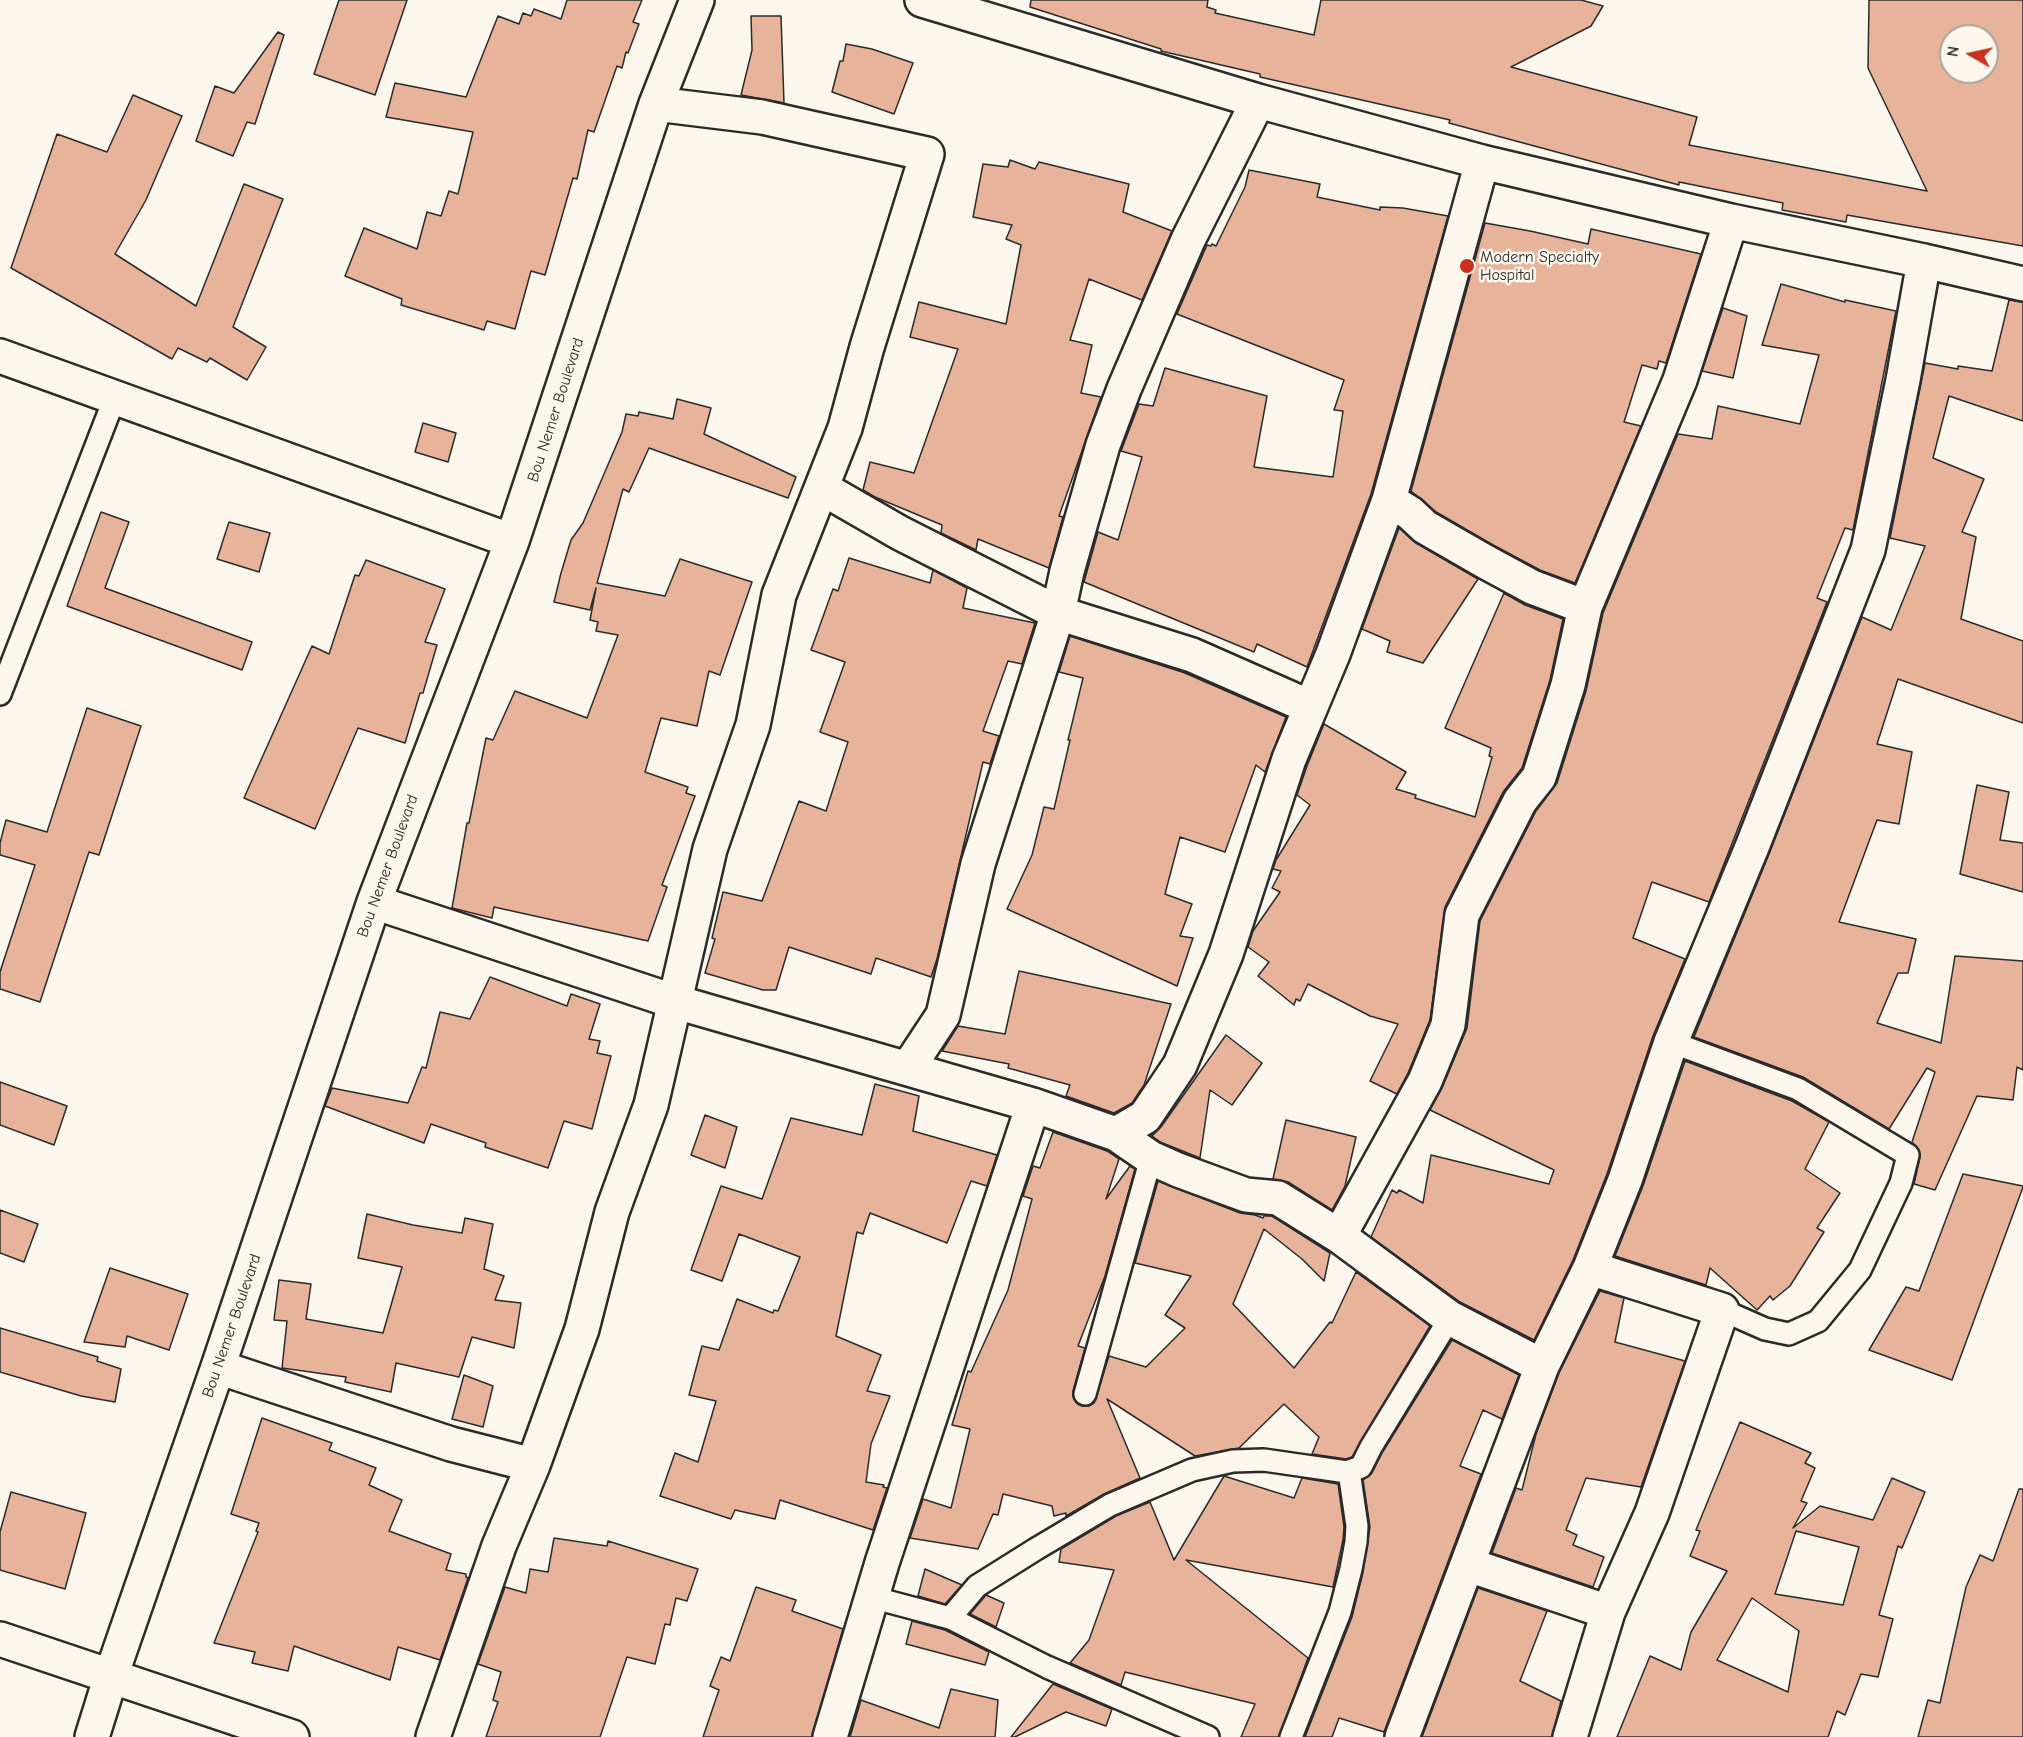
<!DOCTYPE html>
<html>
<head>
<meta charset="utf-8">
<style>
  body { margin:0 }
  #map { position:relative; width:2023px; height:1737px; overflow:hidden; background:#fbf7ec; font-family:"Comic Neue",sans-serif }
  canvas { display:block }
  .north { position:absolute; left:1939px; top:24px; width:60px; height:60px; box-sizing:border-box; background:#fbf7ec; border:2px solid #a8a59f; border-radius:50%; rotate:279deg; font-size:16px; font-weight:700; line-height:24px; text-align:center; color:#2b2b2b }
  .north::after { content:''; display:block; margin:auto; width:21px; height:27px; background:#c8321e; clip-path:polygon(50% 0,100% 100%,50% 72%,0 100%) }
</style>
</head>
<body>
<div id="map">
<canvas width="2023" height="1737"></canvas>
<div class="north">N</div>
</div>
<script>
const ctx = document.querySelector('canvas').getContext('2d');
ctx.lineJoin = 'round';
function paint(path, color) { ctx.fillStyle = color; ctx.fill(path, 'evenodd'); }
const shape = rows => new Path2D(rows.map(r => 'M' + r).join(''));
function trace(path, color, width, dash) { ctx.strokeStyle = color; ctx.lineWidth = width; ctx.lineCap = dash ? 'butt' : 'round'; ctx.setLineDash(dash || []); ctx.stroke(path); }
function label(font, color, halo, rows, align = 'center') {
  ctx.font = font + ' "Comic Neue",sans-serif'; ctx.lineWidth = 5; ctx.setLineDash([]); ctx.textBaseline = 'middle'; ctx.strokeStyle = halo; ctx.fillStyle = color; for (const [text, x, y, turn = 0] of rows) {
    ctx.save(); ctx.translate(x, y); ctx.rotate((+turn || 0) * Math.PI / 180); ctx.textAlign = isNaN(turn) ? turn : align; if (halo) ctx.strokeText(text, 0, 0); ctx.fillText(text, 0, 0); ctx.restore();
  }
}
const building = shape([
  [339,0,407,0,375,95,314,74,339,0],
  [567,0,642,0,633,22,639,24,628,53,626,52,622,68,617,66,594,132,588,130,577,179,573,178,545,275,531,271,515,329,487,321,484,330,401,305,402,299,345,276,364,228,417,249,427,212,441,216,449,191,458,194,473,132,386,117,395,83,466,97,498,16,519,24,523,13,531,16,534,9,561,19,567,0],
  [1031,0,1208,0,1207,7,1216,10,1215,13,1314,35,1321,0,1581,0,1603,6,1591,26,1511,67,1697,117,1689,145,1927,191,1868,68,1869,0,2023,0,2023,246,1847,215,1846,222,1782,210,1783,203,1679,182,1679,185,1449,123,1450,120,1260,77,1260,74,1161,51,1161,49,1030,7,1031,0],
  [1951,36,1987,36,1987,72,1951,72,1951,36],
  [751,16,781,16,784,103,741,95,752,50,751,16],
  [278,32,284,35,255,124,247,122,233,156,196,141,215,86,234,93,278,32],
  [846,44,872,49,913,63,894,114,832,92,840,61,843,61,846,44],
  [133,95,182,116,146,200,115,254,196,306,244,184,283,199,233,327,266,347,247,380,210,358,207,362,178,348,172,359,11,268,57,134,107,152,133,95],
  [1010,160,1035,169,1039,162,1129,184,1123,212,1172,231,1142,300,1089,279,1070,340,1092,345,1081,393,1101,397,1059,516,1063,517,1049,568,978,539,976,550,941,533,942,525,875,497,863,490,870,462,914,473,958,349,910,337,919,302,1006,324,1021,245,1006,239,1012,225,973,217,983,164,1008,167,1010,160],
  [1249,170,1320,184,1317,197,1380,210,1380,207,1403,208,1448,216,1371,494,1307,667,1257,644,1254,652,1084,582,1098,532,1118,540,1142,457,1121,451,1139,404,1153,406,1165,368,1267,396,1254,467,1333,477,1343,411,1334,410,1344,380,1177,314,1207,245,1211,246,1212,244,1216,246,1245,187,1249,170],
  [1485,223,1530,231,1588,244,1591,229,1701,254,1666,363,1659,361,1657,369,1642,365,1624,422,1641,426,1575,583,1540,570,1493,545,1436,512,1411,491,1485,223],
  [1781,284,1845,302,1845,300,1896,311,1853,530,1845,528,1817,598,1827,602,1709,902,1652,882,1633,938,1685,959,1653,1036,1607,1174,1573,1260,1534,1340,1460,1302,1371,1237,1392,1190,1397,1193,1399,1190,1423,1203,1431,1155,1549,1184,1554,1170,1430,1110,1442,1088,1467,1028,1480,921,1536,811,1557,783,1586,691,1603,613,1678,434,1712,439,1718,406,1800,424,1819,355,1762,345,1781,284],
  [2009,300,2023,302,2023,421,1949,396,1933,458,1984,479,1962,532,1976,537,1961,619,2023,641,2023,723,1898,679,1877,744,1912,752,1899,824,1877,820,1839,922,1916,939,1908,973,1898,973,1877,1023,1941,1043,1955,956,2023,961,2023,1070,2017,1067,2013,1100,1977,1096,1935,1190,1914,1184,1920,1157,1919,1150,1912,1142,1935,1072,1927,1068,1889,1129,1803,1077,1694,1037,1769,854,1862,617,1891,630,1925,546,1890,538,1925,363,1958,369,1958,366,1992,371,2009,300],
  [1723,308,1747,316,1733,378,1702,371,1723,308],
  [677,399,711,408,704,434,796,477,788,498,649,448,629,492,623,489,597,583,665,596,680,559,752,582,720,675,709,671,697,726,661,718,645,772,688,787,686,793,695,796,662,885,667,887,648,941,494,907,492,918,452,908,467,823,469,823,486,738,493,740,515,691,587,718,618,635,596,631,598,622,590,620,596,588,590,610,554,602,561,573,571,540,583,523,622,432,626,414,638,416,639,412,673,419,677,399],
  [423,423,456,433,448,462,415,452,423,423],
  [101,512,129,522,105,588,252,642,242,670,67,606,101,512],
  [229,522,270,533,259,572,217,559,229,522],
  [1399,528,1416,543,1478,579,1423,663,1387,652,1390,641,1362,629,1399,528],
  [849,558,930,583,933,570,967,588,963,608,1035,623,1022,664,1008,661,983,731,999,736,990,764,983,762,937,959,931,977,876,958,871,974,789,947,776,990,763,990,705,973,715,939,712,938,723,892,762,901,799,801,826,811,848,742,820,732,845,662,811,650,833,589,838,591,849,558],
  [366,560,445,589,425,642,437,645,423,693,420,693,405,743,358,728,315,829,244,798,312,646,329,654,355,575,359,576,366,560],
  [1504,593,1525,605,1563,619,1550,680,1522,768,1503,792,1445,907,1430,1020,1408,1073,1397,1094,1370,1081,1398,1024,1370,1016,1308,984,1300,1001,1296,999,1294,1005,1258,976,1269,962,1248,947,1253,931,1280,892,1272,888,1281,871,1273,869,1276,860,1310,805,1297,795,1307,766,1324,724,1406,772,1396,789,1416,795,1415,798,1475,817,1492,757,1489,756,1491,748,1445,728,1504,593],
  [1070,636,1185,673,1286,717,1265,772,1256,765,1225,852,1180,837,1165,894,1192,904,1180,936,1193,938,1177,986,1007,909,1032,855,1044,807,1054,809,1070,740,1068,740,1083,678,1059,672,1070,636],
  [87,708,141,726,99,855,89,852,40,1002,0,989,0,972,35,865,0,855,0,843,6,820,47,832,87,708],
  [1977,785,2009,792,2000,840,2023,843,2023,892,1960,874,1977,785],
  [1019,971,1171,1004,1144,1085,1132,1103,1114,1113,1066,1096,1070,1085,1008,1068,1009,1064,942,1051,958,1026,1005,1034,1019,971],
  [490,977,567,1006,571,994,600,1004,589,1039,600,1041,597,1053,611,1056,592,1129,564,1121,548,1168,485,1147,486,1143,431,1124,424,1143,325,1106,332,1088,408,1103,422,1067,426,1068,440,1012,470,1019,490,977],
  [1226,1035,1262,1063,1232,1105,1210,1090,1200,1158,1160,1142,1152,1136,1161,1127,1226,1035],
  [1685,1061,1792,1101,1829,1122,1805,1169,1840,1193,1817,1228,1824,1232,1790,1286,1773,1300,1770,1296,1757,1310,1710,1268,1706,1285,1615,1256,1643,1186,1685,1061],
  [0,1082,67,1106,54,1145,0,1125,0,1082],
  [875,1084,919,1096,913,1131,997,1155,987,1186,971,1181,947,1243,870,1213,863,1234,857,1232,836,1336,881,1355,867,1391,890,1396,871,1444,866,1482,884,1485,883,1487,887,1488,873,1530,780,1500,775,1519,735,1510,731,1519,660,1496,675,1453,698,1462,716,1401,689,1395,702,1346,719,1350,737,1299,773,1313,774,1310,778,1311,800,1257,739,1234,722,1281,691,1270,721,1186,762,1199,791,1118,862,1135,875,1084],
  [705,1115,737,1127,725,1168,691,1155,705,1115],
  [1286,1120,1356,1137,1345,1186,1332,1210,1288,1182,1273,1179,1286,1120],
  [1053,1132,1107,1151,1119,1159,1106,1199,1130,1166,1135,1169,1105,1276,1078,1346,1085,1348,1073,1391,1073,1397,1076,1402,1082,1406,1089,1406,1094,1403,1109,1356,1146,1367,1185,1328,1165,1315,1191,1276,1135,1263,1158,1181,1240,1213,1255,1215,1263,1218,1264,1216,1272,1216,1330,1253,1324,1281,1302,1259,1264,1229,1233,1304,1294,1368,1330,1322,1332,1323,1356,1272,1430,1326,1352,1457,1346,1459,1312,1454,1319,1437,1284,1404,1239,1448,1195,1456,1107,1399,1140,1478,1104,1494,1066,1516,1066,1513,1054,1516,1052,1506,1003,1494,998,1515,993,1514,978,1549,910,1538,923,1499,951,1508,970,1429,952,1425,968,1371,971,1372,1008,1290,1032,1199,1023,1196,1033,1166,1040,1168,1053,1132],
  [1963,1174,2023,1186,2023,1187,1952,1380,1869,1350,1906,1287,1919,1291,1963,1174],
  [0,1210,38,1224,24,1262,0,1253,0,1210],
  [367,1214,413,1225,462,1233,465,1218,493,1224,484,1269,504,1276,495,1300,521,1303,514,1348,472,1337,459,1377,396,1363,391,1392,345,1382,346,1377,282,1368,287,1321,274,1320,279,1280,311,1284,306,1319,383,1333,402,1267,358,1258,367,1214],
  [110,1268,188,1294,169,1350,127,1336,125,1347,84,1342,110,1268],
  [1600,1291,1624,1298,1615,1342,1685,1361,1641,1487,1586,1478,1566,1530,1577,1535,1573,1545,1604,1557,1593,1587,1492,1553,1516,1488,1522,1490,1536,1434,1559,1373,1600,1291],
  [0,1328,98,1357,97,1361,121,1369,115,1402,81,1396,0,1372,0,1328],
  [1452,1340,1519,1375,1502,1419,1483,1410,1460,1466,1481,1474,1384,1732,1339,1718,1332,1737,1305,1737,1352,1617,1363,1572,1370,1527,1363,1480,1372,1473,1382,1453,1452,1340],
  [464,1375,493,1386,483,1427,452,1419,464,1375],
  [262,1418,332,1443,329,1450,376,1468,369,1485,402,1500,389,1531,451,1554,446,1570,466,1574,466,1577,468,1578,440,1660,398,1647,390,1680,294,1646,288,1671,252,1663,255,1652,214,1643,258,1532,256,1531,259,1523,231,1514,262,1418],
  [1740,1422,1811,1453,1805,1463,1815,1468,1801,1501,1807,1503,1793,1528,1820,1506,1873,1520,1892,1478,1925,1492,1902,1548,1898,1546,1879,1615,1893,1619,1878,1677,1861,1674,1845,1715,1837,1711,1828,1737,1617,1737,1650,1656,1681,1670,1691,1632,1727,1571,1690,1556,1700,1531,1696,1530,1740,1422],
  [1796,1531,1859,1547,1843,1605,1775,1594,1796,1531],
  [1752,1598,1799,1631,1788,1692,1717,1660,1752,1598],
  [1224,1476,1294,1498,1302,1478,1338,1484,1344,1527,1343,1540,1333,1587,1186,1560,1308,1658,1279,1737,1241,1737,1255,1704,1125,1672,1121,1685,1070,1663,1089,1640,1114,1570,1059,1562,1061,1549,1116,1516,1150,1502,1174,1560,1224,1476],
  [2019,1489,2023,1489,2023,1737,1918,1737,1928,1700,1940,1703,1966,1587,1980,1555,1993,1561,2019,1489],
  [11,1492,86,1513,65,1589,0,1570,0,1532,11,1492],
  [554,1538,607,1546,608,1541,698,1569,687,1601,676,1598,670,1625,665,1624,655,1664,627,1657,600,1737,486,1737,498,1702,493,1700,501,1672,478,1664,505,1587,526,1593,530,1569,548,1572,554,1538],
  [925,1569,962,1585,945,1604,918,1596,925,1569],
  [756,1587,796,1600,792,1611,843,1629,812,1737,703,1737,719,1690,710,1686,721,1657,730,1661,756,1587],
  [1478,1588,1547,1611,1520,1681,1561,1701,1552,1737,1422,1737,1478,1588],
  [986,1595,1004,1603,996,1627,970,1614,986,1595],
  [912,1621,945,1630,989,1652,985,1665,906,1644,912,1621],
  [1053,1684,1112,1709,1106,1726,1066,1712,1015,1737,1011,1737,1053,1684],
  [951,1689,998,1700,995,1737,850,1737,861,1700,939,1728,951,1689]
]);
paint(building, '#e8b39b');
trace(building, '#2b2b2b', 1.5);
const lane = shape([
  [0,694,115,397],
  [1671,1042,1798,1089,1908,1155,1901,1183,1860,1270,1818,1321,1789,1334,1765,1329,1722,1310],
  [1085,1394,1151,1158],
  [871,1597,950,1618,1047,1667,1208,1737],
  [950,1618,977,1586,1036,1549,1110,1505,1192,1470,1233,1461,1264,1460,1347,1472,1361,1467,1371,1447,1450,1318],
  [1291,1737,1340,1612,1351,1569,1356,1542,1357,1526,1349,1471]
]);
const street = shape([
  [922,0,1258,101,1482,162,1731,221,1924,261,2023,284],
  [0,356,512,541],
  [822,488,900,533,1058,613,1192,655,1310,707],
  [1389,500,1410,513,1425,527,1484,561,1532,587,1585,607],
  [374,902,676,1002,1033,1105,1116,1134,1151,1158,1178,1170,1246,1195,1278,1198,1339,1236,1450,1318,1542,1366,1402,1737],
  [908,1068,943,1015,978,864,1058,613,1067,571,1103,445,1124,389,1188,240,1258,101],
  [1116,1134,1145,1117,1180,1065,1226,954,1289,759,1333,654,1389,500,1482,162],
  [1339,1236,1425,1081,1448,1025,1462,915,1520,801,1539,777,1568,685,1585,607,1680,380,1731,221],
  [1542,1366,1590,1268,1625,1180,1671,1042,1752,847,1868,550,1903,380,1924,261],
  [218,1367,451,1444,533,1465],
  [1469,1565,1608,1612],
  [0,1639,292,1737],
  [92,1737,111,1676,218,1367,374,902,512,541,656,104,697,0],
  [433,1737,499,1546,533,1465,582,1329,612,1212,651,1105,710,849,753,725,779,595,845,428,867,347,927,154,762,117,656,104],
  [830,1737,882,1563,1033,1105],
  [1570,1737,1608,1612,1652,1513,1722,1310,1590,1268]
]);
trace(lane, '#2b2b2b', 26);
trace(street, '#2b2b2b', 38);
trace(lane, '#fbf7ec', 21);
trace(street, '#fbf7ec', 33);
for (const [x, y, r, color] of [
  [1467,266,8,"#c8321e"]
]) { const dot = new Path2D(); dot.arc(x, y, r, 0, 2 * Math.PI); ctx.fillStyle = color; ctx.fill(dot); trace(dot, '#fbf7ec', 2); }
label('16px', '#2b2b2b', '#fbf7ec', [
  ["Modern Specialty",1480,257],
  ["Hospital",1480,275]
], 'left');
label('16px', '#2b2b2b', '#fbf7ec', [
  ["Bou Nemer Boulevard",556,410,-72],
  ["Bou Nemer Boulevard",388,866,-70],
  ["Bou Nemer Boulevard",232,1326,-71]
]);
</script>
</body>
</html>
